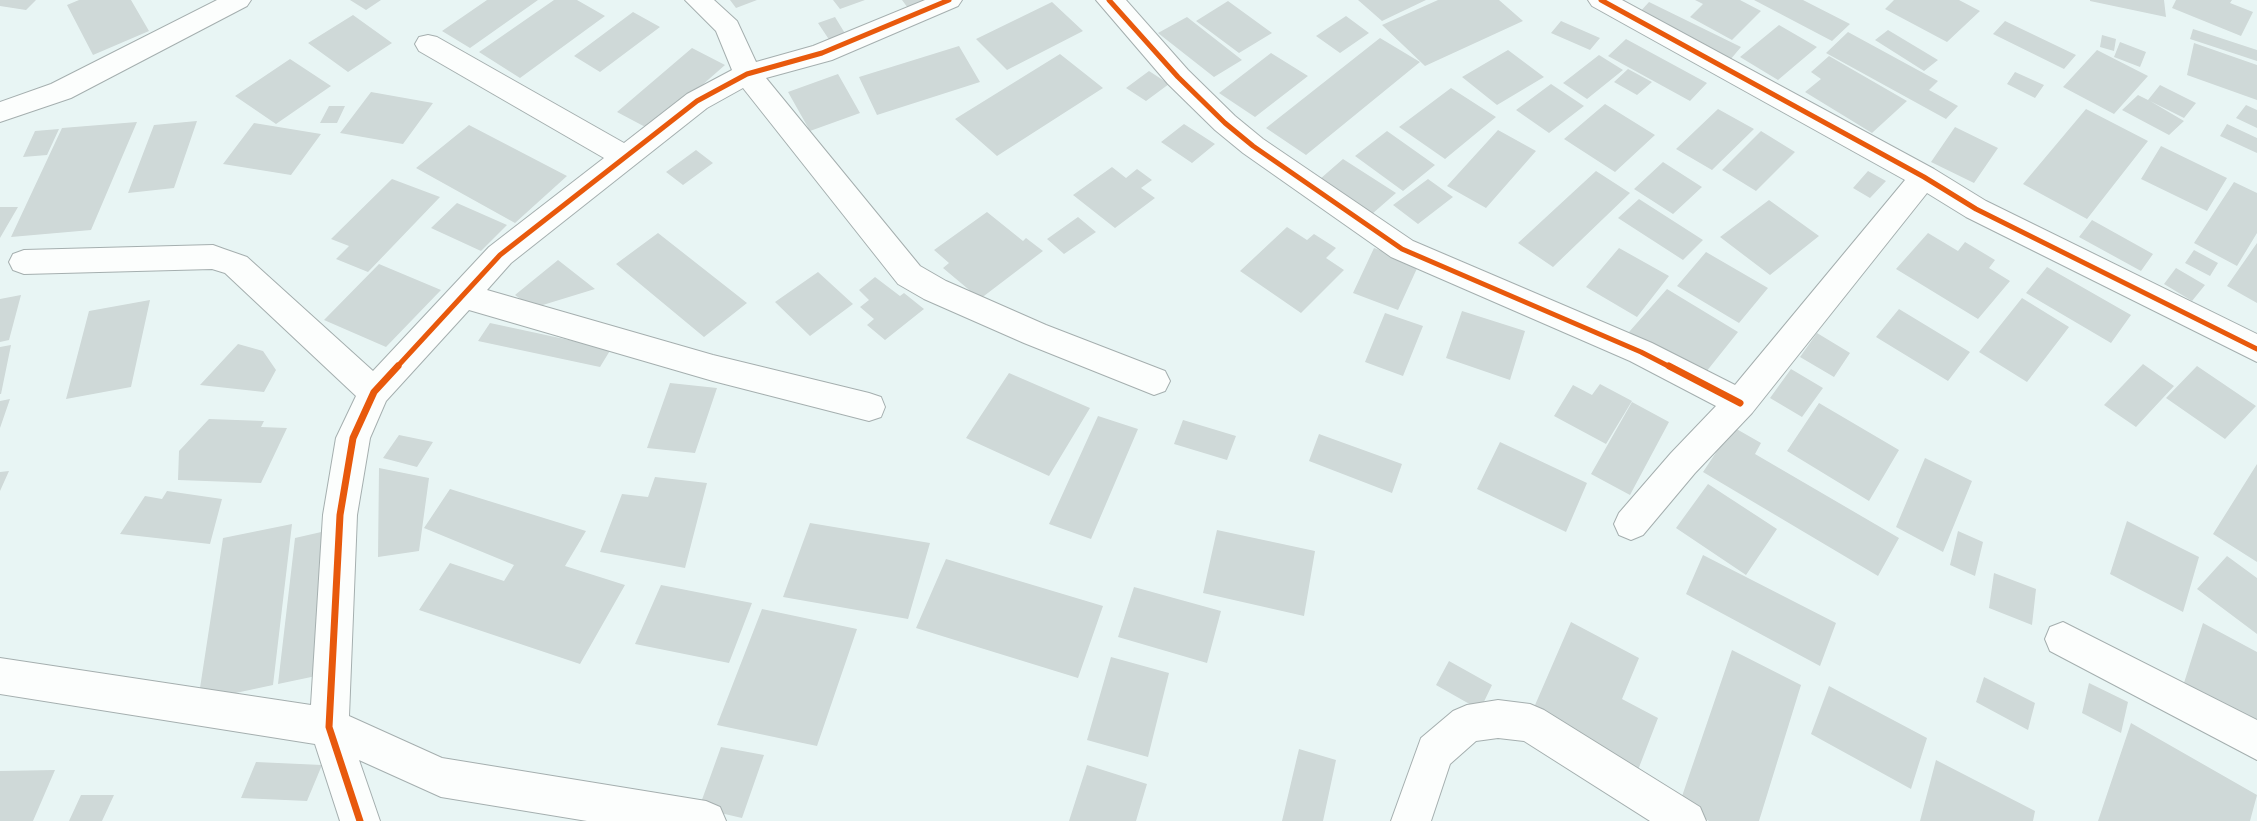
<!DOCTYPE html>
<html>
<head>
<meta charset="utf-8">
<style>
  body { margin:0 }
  canvas { display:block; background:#e8f5f4 }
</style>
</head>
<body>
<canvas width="2257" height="821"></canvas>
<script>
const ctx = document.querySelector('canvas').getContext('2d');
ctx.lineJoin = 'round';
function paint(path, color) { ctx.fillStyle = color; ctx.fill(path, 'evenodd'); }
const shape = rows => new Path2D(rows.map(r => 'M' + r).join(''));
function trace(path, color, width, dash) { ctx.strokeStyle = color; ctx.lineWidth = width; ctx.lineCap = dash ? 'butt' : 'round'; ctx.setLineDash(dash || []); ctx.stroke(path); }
paint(shape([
  [0,0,36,0,26,10,0,6],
  [79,0,131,0,149,31,93,55,67,5],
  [350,0,381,0,366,10],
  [487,0,538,0,470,48,442,31],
  [554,0,577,0,605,16,520,78,479,52],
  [730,0,757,0,736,8],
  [833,0,865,0,840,9],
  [902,0,924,0,928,5,911,12],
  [1358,0,1426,0,1382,21],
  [1438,0,1499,0,1523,21,1425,66,1382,25],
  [1695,0,1740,0,1761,11,1732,40,1690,17,1703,4],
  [1754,0,1803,0,1850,24,1832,41],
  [1894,0,1959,0,1980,11,1947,42,1885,9],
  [2090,0,2164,0,2166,17,2090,1],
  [2176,0,2232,0,2230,3,2253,12,2241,36,2172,8],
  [1228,1,1272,33,1239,53,1196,21],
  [1052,2,1083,31,1007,70,976,39],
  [1649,2,1741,47,1730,60,1638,14],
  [633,12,660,27,600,72,574,56],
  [353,15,392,43,348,72,308,43],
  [1346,16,1369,33,1340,53,1316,36],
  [835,17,846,35,830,41,818,23],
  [1187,17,1242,60,1214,77,1158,33],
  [1561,21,1600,38,1590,50,1551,33],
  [2005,21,2076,55,2064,69,1993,34],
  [1779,25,1817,47,1778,80,1740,57],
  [2193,29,2257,50,2257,61,2190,39],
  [1888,30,1938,60,1924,71,1875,40],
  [1848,32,1938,81,1929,90,1958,106,1946,119,1826,53],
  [2102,35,2116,39,2114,51,2100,47],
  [1380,38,1420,62,1306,155,1266,128],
  [1626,39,1707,83,1690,101,1608,56],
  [2120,42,2146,52,2140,67,2114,57],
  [2194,43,2257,65,2257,100,2187,75],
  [959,46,980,82,877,115,859,77],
  [692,48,725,65,651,130,617,112],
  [1508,50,1544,77,1497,105,1462,77],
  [2097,50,2148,76,2114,114,2063,87],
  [1271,53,1308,76,1255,117,1219,93],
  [1060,54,1103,88,997,156,955,119],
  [1599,55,1623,70,1587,99,1563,83],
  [1829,56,1907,101,1872,133,1805,92,1821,79,1811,72],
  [290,59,331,86,276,124,235,96],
  [1628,69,1652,82,1637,95,1614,82],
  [1149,71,1169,84,1146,101,1126,88],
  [2015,72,2044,85,2035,98,2007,84],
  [838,74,860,113,810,131,788,92],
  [1551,84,1584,106,1549,133,1516,110],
  [2160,85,2196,103,2184,118,2150,101,2184,121,2169,135,2122,110,2138,95,2148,100],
  [1451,88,1496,117,1445,159,1399,127],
  [371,92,433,103,403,144,340,133],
  [1605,104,1655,135,1615,172,1564,139],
  [2246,105,2257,110,2257,128,2236,118],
  [329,106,345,106,337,123,320,123],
  [1718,109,1754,129,1712,170,1676,149],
  [2086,109,2148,141,2087,219,2023,184],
  [197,121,174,188,128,193,154,125],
  [137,122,91,230,11,237,62,128],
  [254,123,321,134,291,175,223,164],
  [1184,124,1215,144,1192,163,1161,142],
  [2227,124,2257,138,2257,153,2220,136],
  [469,125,567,176,515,223,416,168],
  [1955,127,1998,148,1974,183,1931,162],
  [59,129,47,155,23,157,35,131],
  [1498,130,1536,151,1486,208,1447,186],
  [1387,131,1435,165,1403,191,1355,156],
  [1761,131,1795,152,1756,191,1722,170],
  [2161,146,2227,178,2207,211,2141,179],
  [696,150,713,163,683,185,666,172],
  [1343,159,1396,193,1372,214,1320,179],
  [1663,162,1702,187,1673,214,1634,189],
  [1112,167,1126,178,1137,169,1152,180,1141,188,1155,198,1115,228,1073,195],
  [1596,171,1630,193,1553,267,1518,243],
  [1868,171,1886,181,1870,198,1853,188],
  [392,179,440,197,368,272,336,259,349,246,331,239],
  [1428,179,1453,197,1418,224,1393,205],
  [2234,182,2257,193,2257,233,2237,266,2194,243],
  [1639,199,1703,240,1683,260,1618,218],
  [1769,200,1819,236,1770,275,1720,237],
  [457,203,507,225,481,251,431,228],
  [0,207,18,207,0,238],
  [987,212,1023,241,1026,238,1043,251,980,299,943,268,949,263,934,250],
  [1078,217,1096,232,1064,254,1047,239],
  [2092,220,2153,254,2141,271,2079,237],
  [1287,227,1307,240,1314,234,1336,248,1326,258,1344,270,1301,313,1240,271],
  [658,233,747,303,704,337,616,264],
  [1928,233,1958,251,1965,242,1995,260,1989,268,2010,281,1978,319,1896,269],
  [2257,243,2257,303,2227,286],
  [1374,248,1419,264,1398,310,1353,293],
  [1619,248,1669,276,1637,317,1586,287],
  [2194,250,2218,263,2210,276,2185,263],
  [1706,252,1768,288,1739,323,1677,286],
  [558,260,595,289,533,308,515,295],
  [379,264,441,290,386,347,324,320],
  [2047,267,2131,315,2111,343,2026,293],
  [2176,268,2205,285,2192,301,2164,284],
  [818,272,853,304,810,336,775,302],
  [875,277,900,296,904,293,924,309,885,340,867,325,874,319,860,307,869,300,859,290],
  [1667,289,1738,332,1702,377,1629,332],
  [21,295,9,340,0,342,0,299],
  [2022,298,2069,327,2027,382,1979,352],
  [150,300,131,387,66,399,89,311],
  [1899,309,1970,352,1948,381,1876,337],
  [1462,311,1525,331,1510,380,1446,358],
  [1385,313,1423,326,1403,376,1365,362],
  [490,323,611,349,600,367,478,341],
  [1817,333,1850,353,1834,377,1800,357],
  [238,344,263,351,276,370,264,392,200,385],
  [11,345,1,394,0,394,0,347],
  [2143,364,2174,386,2136,427,2104,405],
  [2197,366,2256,406,2225,439,2166,398],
  [1791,369,1823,388,1802,417,1770,398],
  [1009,373,1090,408,1049,476,966,438],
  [670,383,717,388,695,453,647,448],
  [1600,384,1632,401,1606,444,1554,416,1573,385,1592,395],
  [10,399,0,428,0,401],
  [1632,402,1669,422,1630,495,1591,474],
  [1819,403,1899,450,1869,501,1787,451],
  [1098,416,1138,429,1091,539,1049,524],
  [209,419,264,421,261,427,287,428,261,483,178,480,179,451],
  [1183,420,1236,436,1227,460,1174,444],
  [1733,427,1761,443,1755,454,1899,538,1878,576,1703,472],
  [1319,434,1402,464,1392,493,1309,461],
  [399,435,433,442,417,467,383,458],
  [1500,442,1587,483,1566,532,1477,489],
  [1925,458,1972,481,1943,552,1896,527],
  [2257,464,2257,562,2213,534],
  [379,468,429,478,419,551,378,557],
  [9,471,0,491,0,472],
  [655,477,707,483,685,568,600,552,622,494,648,497],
  [1708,484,1777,529,1746,575,1676,528],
  [450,489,586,531,565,566,625,585,580,664,419,610,450,563,504,581,514,565,424,528],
  [167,491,222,499,210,544,120,534,145,496,162,499],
  [2127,521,2199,557,2183,612,2110,574],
  [810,523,930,543,908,619,783,597],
  [292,524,273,685,198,701,223,538],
  [330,530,316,676,278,684,295,538],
  [1217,530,1315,551,1304,616,1203,593],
  [1958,531,1983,542,1975,576,1950,565],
  [1703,555,1836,623,1820,666,1686,594],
  [2227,556,2257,578,2257,634,2197,589],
  [946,559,1103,606,1078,678,916,628],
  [1994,573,2036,589,2032,625,1989,608],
  [661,585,752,603,729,663,635,644],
  [1134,587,1221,611,1207,663,1118,637],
  [762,609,857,629,817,746,717,725],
  [1571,622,1639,658,1622,699,1658,718,1638,770,1532,712],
  [2203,623,2257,652,2257,726,2183,686],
  [1732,650,1801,685,1759,821,1709,821,1679,805],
  [1111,657,1169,673,1148,757,1087,740],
  [1449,661,1492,685,1480,710,1436,685],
  [1984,677,2035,703,2028,730,1976,702],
  [2089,683,2128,702,2121,733,2082,713],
  [1829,686,1927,738,1911,789,1811,734],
  [2131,723,2257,795,2250,821,2098,821],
  [721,747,764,755,742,818,699,808],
  [1299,749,1336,760,1323,821,1282,821],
  [1936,760,2035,811,2033,821,1920,821],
  [256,762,322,765,307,801,241,798],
  [1087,765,1147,784,1136,821,1069,821],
  [55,770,33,821,0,821,0,771],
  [81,795,114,795,102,821,69,821]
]), '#cfd9d8');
const street = shape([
  [217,0,251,0,247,6,71,98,0,122,0,102,51,84,217,0],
  [685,0,714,0,737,21,756,62,813,46,925,0,962,0,958,6,832,60,766,78,920,266,946,281,1046,325,1165,371,1170,381,1165,391,1154,395,1024,343,924,299,898,284,743,88,707,108,511,263,487,290,713,355,869,393,881,397,885,407,881,417,869,421,713,381,469,310,386,401,370,438,357,515,349,716,442,758,706,801,720,807,726,821,587,821,441,797,359,760,380,821,340,821,315,744,0,694,0,658,311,705,323,515,336,438,356,396,225,273,212,269,24,274,13,270,9,262,13,254,24,250,213,245,224,249,247,257,373,371,489,247,604,158,419,51,415,44,419,37,428,35,437,37,624,143,687,94,732,70,716,31,685,0],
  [1096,0,1126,0,1188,70,1235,116,1263,139,1413,241,1652,343,1735,385,1905,180,1592,6,1588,0,1622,0,1934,169,1986,201,2257,334,2257,362,1966,217,1927,193,1752,413,1695,473,1643,535,1631,540,1619,535,1614,524,1619,513,1671,453,1716,406,1630,361,1391,257,1243,153,1215,130,1168,84,1096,0],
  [2063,622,2257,720,2257,760,2050,651,2045,639,2050,627,2063,622],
  [1498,700,1530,704,1544,710,1700,807,1706,821,1650,821,1524,741,1498,738,1476,741,1450,764,1431,821,1391,821,1421,738,1453,711,1467,705,1498,700]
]);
trace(street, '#a5afaf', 2);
paint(street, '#fcfefd');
trace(shape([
  [1109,0,1178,77,1225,123,1253,146,1402,249,1641,352,1672,368],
  [1601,0,1924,177,1976,209,2257,349],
  [396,368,500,255,697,101,747,74,822,53,949,0]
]), '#e8590c', 5);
trace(shape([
  [1669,366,1740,403],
  [360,821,329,727,340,515,353,438,374,392,398,366]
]), '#e8590c', 7);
</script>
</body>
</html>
